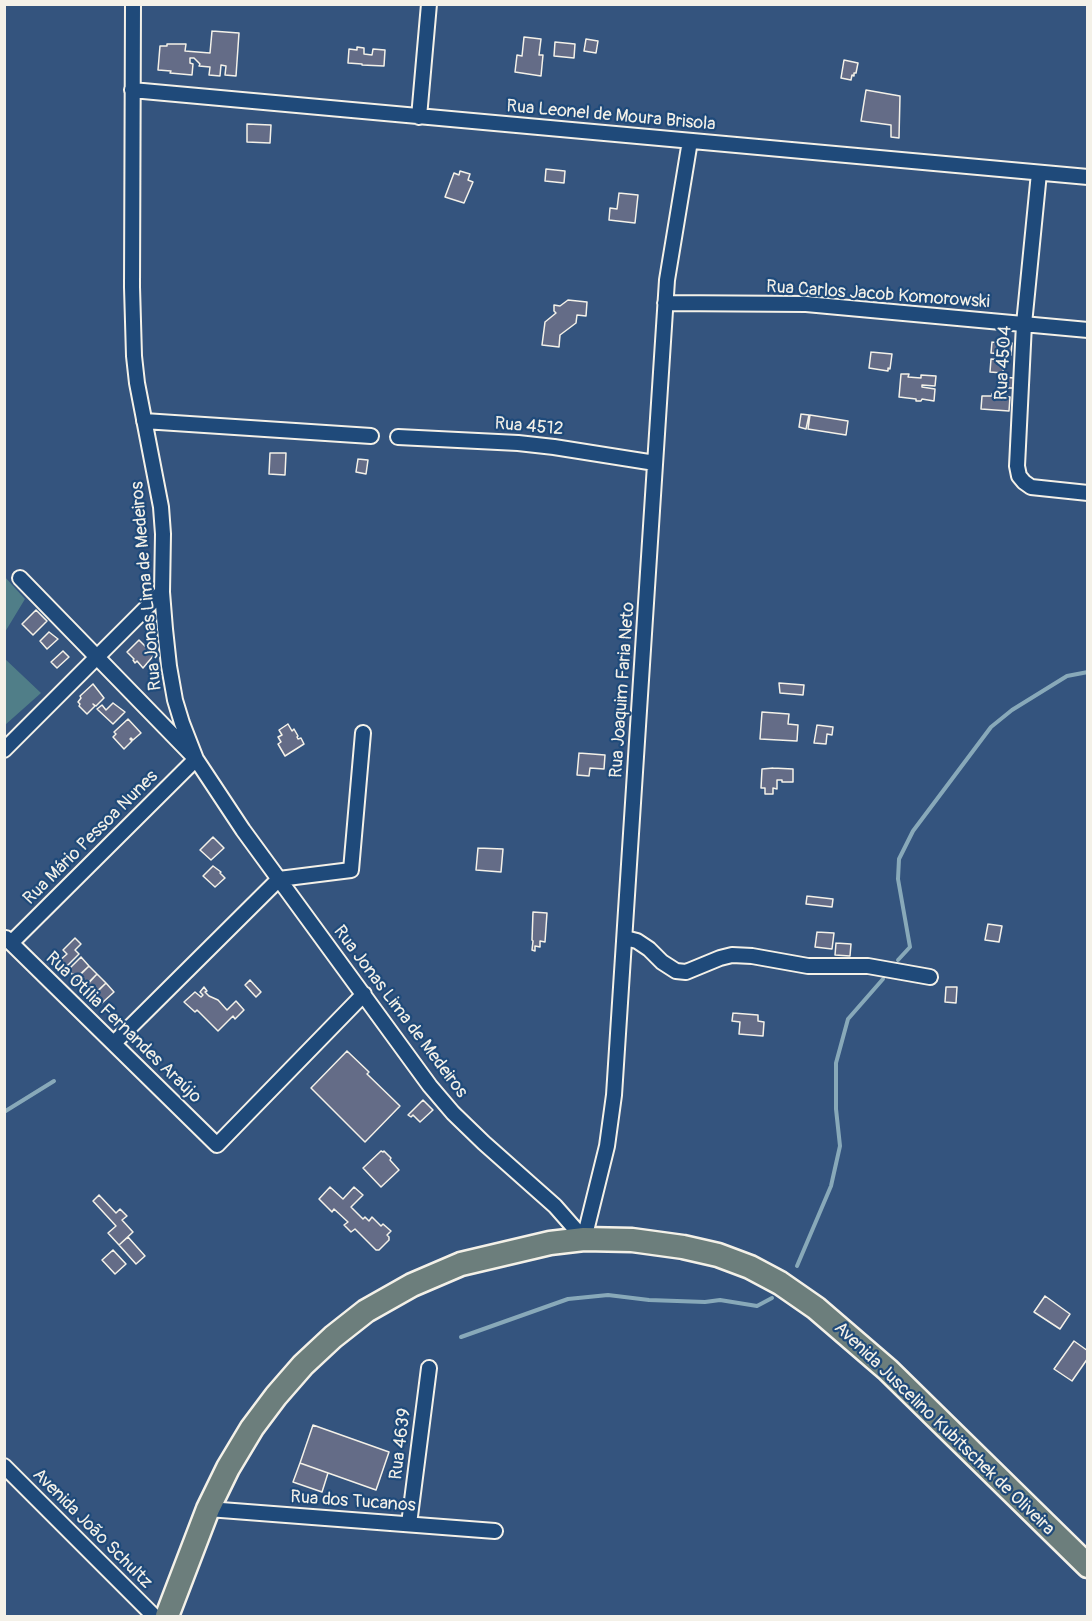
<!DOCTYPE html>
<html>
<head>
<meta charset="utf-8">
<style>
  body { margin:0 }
  #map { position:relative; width:1092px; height:1621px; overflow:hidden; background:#34547e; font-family:Pangolin,sans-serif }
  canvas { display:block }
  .frame { position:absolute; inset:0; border:6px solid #f4f1e8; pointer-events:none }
</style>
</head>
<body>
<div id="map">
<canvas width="1092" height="1621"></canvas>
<div class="frame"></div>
</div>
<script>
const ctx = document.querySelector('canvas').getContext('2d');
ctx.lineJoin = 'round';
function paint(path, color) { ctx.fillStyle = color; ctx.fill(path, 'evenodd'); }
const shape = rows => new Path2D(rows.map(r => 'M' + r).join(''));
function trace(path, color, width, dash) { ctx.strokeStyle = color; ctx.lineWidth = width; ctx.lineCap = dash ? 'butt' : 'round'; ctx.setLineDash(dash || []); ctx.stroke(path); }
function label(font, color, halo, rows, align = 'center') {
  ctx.font = font + ' Pangolin,sans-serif'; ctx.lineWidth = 4.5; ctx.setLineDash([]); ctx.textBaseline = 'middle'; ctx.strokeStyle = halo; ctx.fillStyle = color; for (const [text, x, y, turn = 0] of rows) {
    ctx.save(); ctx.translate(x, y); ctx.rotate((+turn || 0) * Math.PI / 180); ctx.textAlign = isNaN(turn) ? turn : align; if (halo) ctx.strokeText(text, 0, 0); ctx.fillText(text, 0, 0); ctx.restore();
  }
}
paint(shape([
  [4,576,25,599,5,632,4,632],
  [4,658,41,693,5,725,4,725]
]), '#507e88');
trace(shape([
  [898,960,910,947,898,879,899,859,913,831,991,727,1012,710,1067,676,1088,672],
  [4,1112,54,1081],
  [797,1266,831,1186,840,1146,836,1109,836,1063,848,1019,883,979],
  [461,1337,568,1299,608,1295,649,1300,705,1302,720,1300,757,1306,772,1298]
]), '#88a9b9', 4);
const building = shape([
  [212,31,239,33,236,76,225,75,226,66,221,65,220,76,209,75,210,67,199,66,200,64,194,58,190,58,190,63,193,64,192,75,170,73,171,71,158,70,160,46,167,46,167,44,186,44,185,51,210,53,212,31],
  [524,37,541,39,539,55,543,55,541,76,515,72,517,55,522,56,524,37],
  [586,39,598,41,596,53,584,51,586,39],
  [555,42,575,44,574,58,554,56,555,42],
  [357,47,364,48,364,54,372,55,373,49,385,50,384,66,362,65,362,64,348,63,349,49,357,50,357,47],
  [844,60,858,63,856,73,854,73,854,76,852,75,851,80,841,78,844,60],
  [866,90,900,96,899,138,891,137,891,125,861,121,866,90],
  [247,124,271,125,270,143,247,142,247,124],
  [546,169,565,171,564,183,545,181,546,169],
  [460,171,470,174,468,180,473,182,464,203,445,197,454,173,459,175,460,171],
  [619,193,638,195,635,223,609,220,610,208,617,209,619,193],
  [568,300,587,302,586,316,577,315,576,323,560,335,559,347,542,345,545,322,556,313,554,311,554,305,560,306,568,300],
  [992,342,1012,343,1011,355,991,353,992,342],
  [871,352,892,354,890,369,888,368,888,371,869,368,871,352],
  [991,359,1004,360,1003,373,990,372,991,359],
  [901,374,909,374,908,377,921,378,921,375,936,376,935,386,922,385,922,387,935,389,934,401,922,399,921,401,916,401,916,399,899,397,901,374],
  [999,377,1015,378,1014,388,999,388,999,377],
  [992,394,1010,397,1009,411,981,409,982,396,992,396,992,394],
  [801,414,809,415,806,429,799,427,801,414],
  [810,415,848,421,846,435,808,429,810,415],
  [270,453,286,453,285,475,269,474,270,453],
  [358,459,368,460,366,474,356,472,358,459],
  [36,610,47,621,33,635,22,624,36,610],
  [49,632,58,639,47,649,40,641,49,632],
  [139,640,154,655,143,668,137,661,135,663,133,660,134,659,127,652,139,640],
  [63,651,69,657,57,668,51,662,63,651],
  [779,683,804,685,803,695,780,693,779,683],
  [93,684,104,698,96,706,93,704,95,706,87,714,79,706,80,704,78,702,81,698,80,696,93,684],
  [113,703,125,712,113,724,97,709,102,705,106,710,113,703],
  [762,712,789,714,788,724,798,725,797,741,760,739,762,712],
  [128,719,141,733,133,740,131,738,130,739,132,741,124,749,113,737,116,734,114,732,128,719],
  [288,724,292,731,294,729,298,736,297,737,298,739,301,738,304,744,285,756,278,744,281,742,278,737,282,735,279,730,288,724],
  [817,725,833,727,832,735,827,734,826,744,814,743,817,725],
  [579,753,605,755,604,769,590,768,589,776,577,775,579,753],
  [773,768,793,769,793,782,782,782,782,780,777,780,777,789,773,788,773,794,765,794,765,788,761,788,762,769,773,768],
  [213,837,224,848,211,860,200,850,213,837],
  [478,848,503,849,501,872,476,870,478,848],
  [213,866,221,872,220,873,225,878,215,887,203,876,213,866],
  [807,896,833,899,832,907,806,904,807,896],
  [533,912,547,913,545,942,540,941,540,947,535,946,535,951,532,950,533,941,532,940,533,912],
  [988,924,1002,926,999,942,985,940,988,924],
  [817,932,834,933,832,949,815,947,817,932],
  [75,938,81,944,75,950,79,954,65,968,59,961,67,954,63,950,75,938],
  [836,943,851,944,850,956,835,955,836,943],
  [81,957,89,966,77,977,74,974,73,975,68,970,81,957],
  [89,966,97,974,86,986,76,979,89,966],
  [97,974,106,983,94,994,91,991,89,992,84,987,97,974],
  [250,980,261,992,256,997,245,985,250,980],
  [106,983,114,992,102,1003,99,1000,98,1001,93,996,106,983],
  [204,987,207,991,205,992,209,996,218,1000,227,1010,236,1001,244,1010,235,1019,233,1016,218,1031,197,1010,195,1012,184,1002,195,992,201,997,203,995,200,992,204,987],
  [946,987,957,987,956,1003,945,1002,946,987],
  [733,1013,758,1015,758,1021,764,1022,763,1036,739,1034,740,1022,732,1021,733,1013],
  [347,1051,369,1072,367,1074,400,1106,365,1142,311,1088,347,1051],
  [423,1100,433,1110,420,1122,413,1115,411,1117,408,1115,423,1100],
  [381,1151,383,1152,384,1151,391,1158,390,1160,399,1170,381,1187,363,1168,381,1151],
  [330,1187,343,1199,354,1187,363,1195,351,1207,363,1219,365,1217,369,1221,372,1217,381,1226,383,1224,391,1231,387,1235,389,1237,389,1240,379,1250,376,1250,355,1229,351,1232,344,1225,348,1222,334,1209,332,1212,319,1199,330,1187],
  [99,1195,116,1213,120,1209,127,1216,122,1220,133,1232,119,1245,108,1233,116,1226,93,1201,99,1195],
  [128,1237,145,1256,136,1264,119,1245,128,1237],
  [113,1250,126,1264,115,1274,102,1260,113,1250],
  [1045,1296,1070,1314,1060,1329,1034,1312,1045,1296],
  [1074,1341,1088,1351,1088,1358,1072,1381,1054,1369,1074,1341],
  [313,1425,389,1452,376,1490,300,1463,313,1425],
  [300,1463,328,1473,322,1492,293,1482,300,1463]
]);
paint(building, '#646c87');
trace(building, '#f4f1e8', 1.5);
const street = shape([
  [133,4,132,287,134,356,137,383,161,507,163,534,162,592,165,629,169,666,175,700,182,723,196,759,243,830,430,1086,453,1113,484,1143,555,1206,584,1239],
  [132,90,1088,177],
  [419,117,429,4],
  [1039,173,1024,324,1017,466,1019,476,1024,482,1031,487,1088,493],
  [665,303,806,304,1088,330],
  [144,421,371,436],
  [398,437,518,443,554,447,655,463],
  [4,750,162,592],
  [6,938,217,1145,364,994],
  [625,938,637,941,649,949,662,962,676,971,686,972,720,958,732,955,752,956,808,966,868,966,930,977],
  [11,943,196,759,20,578],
  [114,1043,279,879,351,870,363,733],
  [584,1239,607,1146,614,1095,667,280,690,141],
  [4,1466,154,1616],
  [208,1509,495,1531],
  [409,1524,429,1368]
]);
const primary = shape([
  [167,1616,208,1509,228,1468,252,1428,276,1396,303,1365,333,1337,366,1311,412,1285,461,1264,550,1243,584,1239,632,1240,683,1247,718,1255,750,1267,780,1283,816,1308,888,1370,1088,1566]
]);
trace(street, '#f4f1e8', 18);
trace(primary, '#f4f1e8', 27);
trace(street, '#1f4a7a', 14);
trace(primary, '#6c7e7c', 22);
label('18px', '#f4f1e8', '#1f4a7a', [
  ["Rua Leonel de Moura Brisola",611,116,5],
  ["Rua Carlos Jacob Komorowski",878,295,4],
  ["Rua 4504",1004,363,-87],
  ["Rua 4512",529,427,5],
  ["Rua Jonas Lima de Medeiros",147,586,-95],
  ["Rua Joaquim Faria Neto",623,690,-86],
  ["Rua Mário Pessoa Nunes",91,838,-45],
  ["Rua Jonas Lima de Medeiros",400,1012,53],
  ["Rua Otília Fernandes Araújo",123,1028,44],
  ["Avenida Juscelino Kubitschek de Oliveira",944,1429,44],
  ["Rua 4639",401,1444,-83],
  ["Rua dos Tucanos",353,1502,4],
  ["Avenida João Schultz",92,1529,45]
]);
</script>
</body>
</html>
